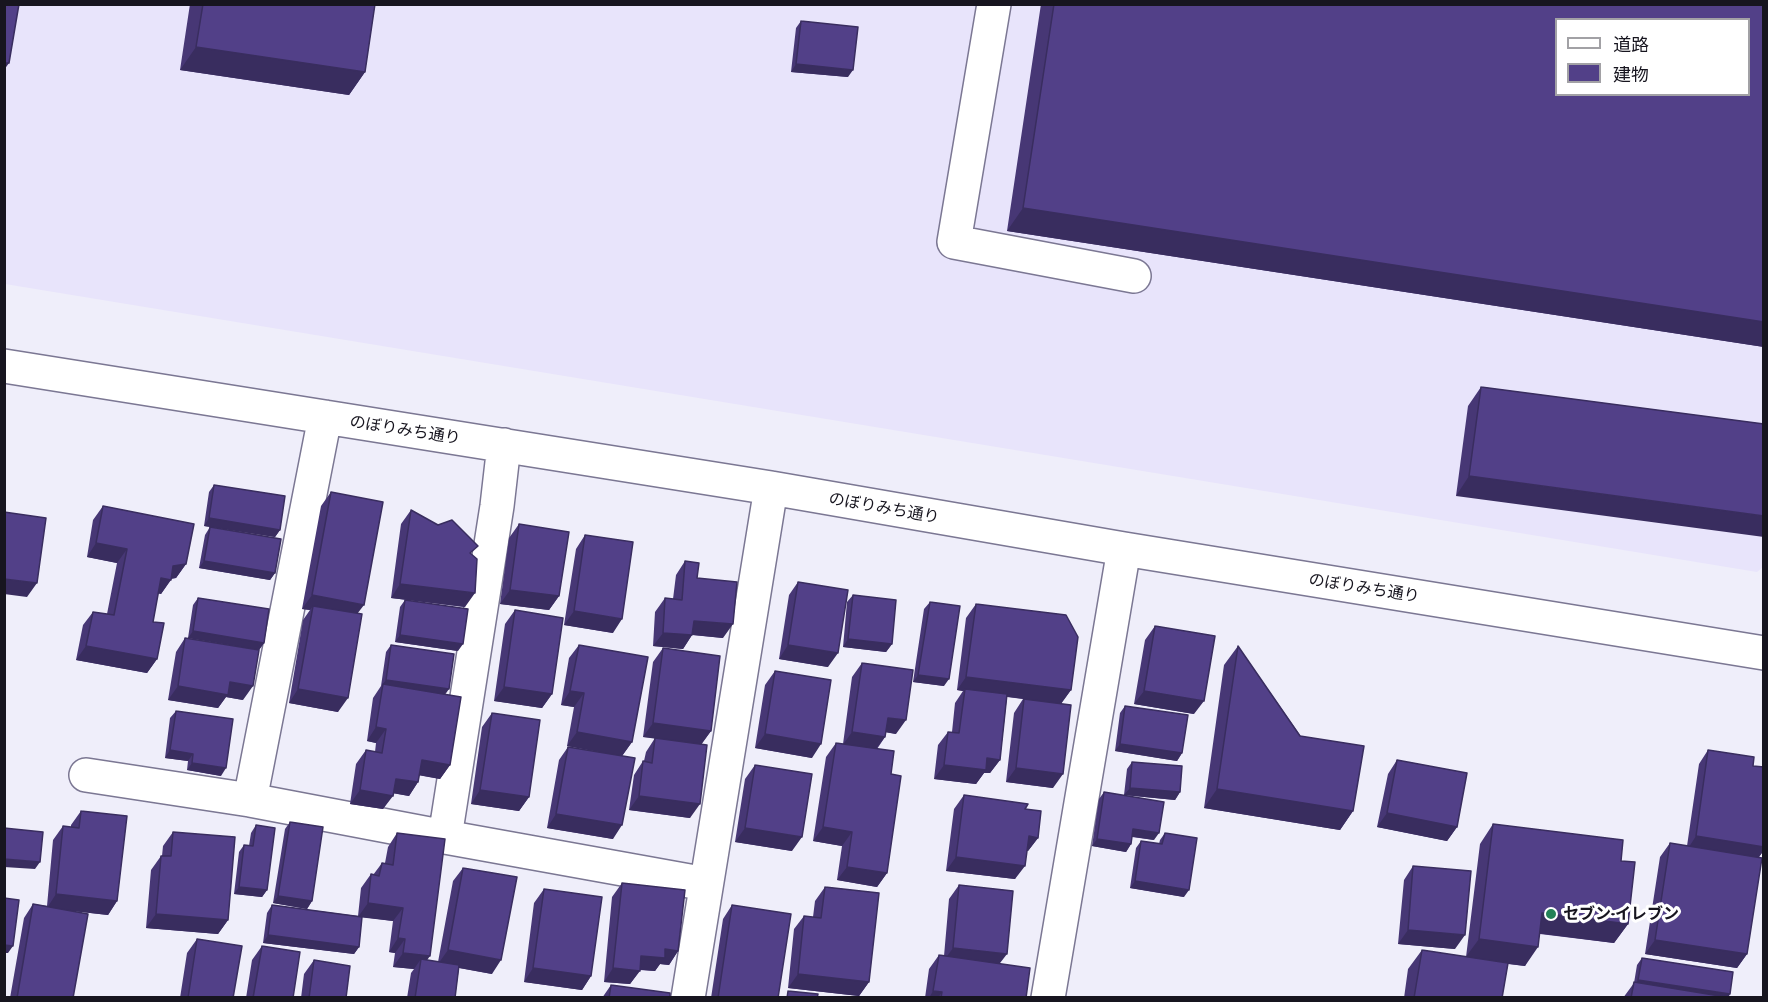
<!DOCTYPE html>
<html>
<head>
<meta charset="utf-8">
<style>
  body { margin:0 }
  #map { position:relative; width:1768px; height:1002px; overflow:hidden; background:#efeefa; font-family:"Asap Condensed","Noto Sans JP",sans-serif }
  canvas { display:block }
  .frame { position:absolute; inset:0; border:6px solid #17151f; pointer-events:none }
  .legend { position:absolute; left:1555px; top:18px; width:195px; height:78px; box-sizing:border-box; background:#fff; border:2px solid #a2a1a5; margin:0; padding:8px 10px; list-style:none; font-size:18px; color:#17151f }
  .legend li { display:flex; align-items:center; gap:12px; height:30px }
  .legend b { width:30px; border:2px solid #a2a1a5 }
</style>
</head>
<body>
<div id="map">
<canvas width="1768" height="1002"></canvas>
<div class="frame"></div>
<ul class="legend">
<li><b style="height:8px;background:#fff"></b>道路</li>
<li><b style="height:16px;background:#524088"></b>建物</li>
</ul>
</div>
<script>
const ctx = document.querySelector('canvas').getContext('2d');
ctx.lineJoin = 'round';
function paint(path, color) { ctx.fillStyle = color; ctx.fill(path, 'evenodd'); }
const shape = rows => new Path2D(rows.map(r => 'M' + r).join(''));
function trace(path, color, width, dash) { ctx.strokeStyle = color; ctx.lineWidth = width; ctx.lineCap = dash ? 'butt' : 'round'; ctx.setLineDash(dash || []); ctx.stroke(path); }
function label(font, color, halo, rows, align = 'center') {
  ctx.font = font + ' "Asap Condensed","Noto Sans JP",sans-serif'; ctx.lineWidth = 6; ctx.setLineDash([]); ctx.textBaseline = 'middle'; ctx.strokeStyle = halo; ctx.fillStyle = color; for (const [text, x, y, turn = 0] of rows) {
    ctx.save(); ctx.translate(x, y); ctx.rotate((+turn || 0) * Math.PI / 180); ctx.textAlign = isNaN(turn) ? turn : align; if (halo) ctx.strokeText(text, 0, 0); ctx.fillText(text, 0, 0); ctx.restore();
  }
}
paint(shape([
  [4,5,1763,5,1763,567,1757,572,5,284],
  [1556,20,1748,20,1748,94,1556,94]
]), '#e8e4fb');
const minor = shape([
  [994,4,954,242,1134,276],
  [4,366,771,488,1124,549,1764,653],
  [504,445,497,506,445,837,706,884],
  [86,775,250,800,325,417],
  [250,800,445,837],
  [688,998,771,488],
  [1048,998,1124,549]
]);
trace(minor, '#7b7793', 36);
trace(minor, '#fff', 33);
paint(shape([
  [190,4,375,4,365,72,349,95,180,70],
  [1041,4,1764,4,1764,347,1007,231],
  [801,21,848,77,791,72,796,28],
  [1481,387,1764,424,1456,496,1468,406],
  [214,485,280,530,275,537,204,526,209,492],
  [331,492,357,613,338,712,289,703,303,620,310,610,302,609,321,506],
  [103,506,186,564,176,578,171,579,161,594,158,593,153,622,157,659,147,673,76,660,83,625,93,612,107,614,117,563,87,557,93,520],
  [411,510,472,555,465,607,391,598,401,524],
  [519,524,559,596,549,610,500,604,509,538],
  [210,527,275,573,270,580,199,568,205,535],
  [585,535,613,633,564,625,576,549],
  [685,561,697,578,723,638,692,635,683,649,653,646,655,612,665,598,673,599,676,575],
  [798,582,828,667,779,659,789,595],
  [853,595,892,644,886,652,843,647,847,602],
  [198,598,264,643,259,650,188,638,193,605],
  [405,600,458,651,395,642,400,607],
  [930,602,944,686,913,682,924,609],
  [976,604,1071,690,1061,703,1053,788,1006,782,1014,713,1023,699,1007,697,1000,760,990,773,984,773,976,784,934,779,938,745,948,732,952,732,955,703,963,691,957,690,966,618],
  [515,610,552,694,542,708,494,701,505,624],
  [1155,626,1194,714,1134,704,1145,640],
  [185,638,243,700,226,697,218,708,168,700,176,652],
  [391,645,445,694,450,765,440,779,419,775,418,782,409,796,393,793,383,809,350,804,356,764,366,750,375,752,376,743,367,741,373,698,381,686,386,652],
  [579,645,632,742,622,756,613,839,547,828,559,760,568,747,604,753,567,746,574,707,561,705,569,658],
  [1238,646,1353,811,1340,830,1204,808,1224,665],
  [663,648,711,731,701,744,690,818,629,810,634,775,643,761,644,761,646,752,655,738,643,737,653,662],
  [862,663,896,734,886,732,885,737,877,749,891,774,887,873,877,887,837,880,842,846,813,841,826,757,836,743,843,744,852,677],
  [775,671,812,758,755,748,765,685],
  [1125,706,1182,753,1177,761,1115,751,1120,713],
  [176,711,221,776,187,770,188,761,165,758,170,718],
  [492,713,529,797,519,811,471,804,482,727],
  [1708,750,1753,766,1764,767,1764,850,1759,857,1747,954,1737,968,1645,954,1660,857,1670,843,1687,846,1699,764],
  [1397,760,1457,827,1447,841,1377,827,1388,774],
  [1132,762,1180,792,1175,800,1124,795,1127,769],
  [755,765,792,851,735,842,745,779],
  [1104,792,1154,840,1132,837,1131,844,1126,852,1092,846,1099,799],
  [964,795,1025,809,1038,838,1028,851,1027,851,1015,879,946,871,954,809],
  [81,811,117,901,108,915,72,911,73,998,10,998,24,918,33,904,47,906,53,840,63,826,71,827,71,825],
  [290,822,312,901,307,909,273,903,285,829],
  [1493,824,1621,861,1628,924,1614,943,1540,934,1525,966,1508,964,1502,998,1404,998,1408,969,1422,950,1466,957,1480,844],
  [256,825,267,890,262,897,234,894,239,852,244,845,249,846,251,833],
  [173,832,228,920,218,934,146,928,151,870,161,856,162,856,163,846],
  [397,833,427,960,438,962,453,881,463,868,492,974,459,968,455,998,407,998,411,973,414,969,393,967,395,953,389,952,393,921,362,917,359,947,354,954,263,943,267,913,272,905,358,916,361,888,371,874,373,875,382,863,385,863,388,847],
  [1165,833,1184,897,1130,888,1136,848,1141,841,1159,844,1160,840],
  [1413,866,1455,949,1398,944,1404,880],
  [622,883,678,951,669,965,660,964,655,971,640,970,630,984,604,982,612,897],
  [959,885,1000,963,1026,998,925,998,929,969,939,955,944,956,949,899],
  [825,887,869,982,859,996,788,988,794,929,804,916,813,917,815,901],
  [544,889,591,976,582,990,524,982,534,903],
  [732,905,778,998,711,998,723,919],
  [197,939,233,998,180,998,187,953],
  [262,946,293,998,246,998,252,960],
  [1642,958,1728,997,1732,998,1623,998,1634,983,1637,965],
  [314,960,346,998,301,998,304,974],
  [611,985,670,998,602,998]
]), '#473775');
paint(shape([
  [196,47,365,72,349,95,180,70],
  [4,63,9,63,4,70],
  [796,64,853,70,848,77,791,72],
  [1023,208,1764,322,1764,347,1007,231],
  [1469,476,1764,516,1764,537,1456,496],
  [209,518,280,530,275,537,204,526],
  [96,543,127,549,117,563,87,557],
  [204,561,275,573,270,580,199,568],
  [186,564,176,578,167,579,171,580,161,594,151,592,161,578,173,566],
  [4,579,37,583,27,597,4,594],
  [400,584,475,593,465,607,391,598],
  [510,590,559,596,549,610,500,604],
  [312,595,364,605,354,618,313,606,310,610,302,609],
  [574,611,622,619,613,633,564,625],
  [694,621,733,624,723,638,684,634],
  [193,631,264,643,259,650,188,638],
  [663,633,692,635,683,649,653,646],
  [400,635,463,644,458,651,395,642],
  [848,639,892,644,886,652,843,647],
  [788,645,838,653,828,667,779,659],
  [86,646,157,659,147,673,76,660],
  [918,675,949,679,944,686,913,682],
  [966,677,1071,690,1061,704,965,691,965,689,963,691,957,690],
  [386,680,449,689,444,696,382,685],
  [230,682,253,686,243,700,226,697,218,708,168,700,178,686],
  [504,687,552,694,542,708,494,701],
  [298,689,348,698,338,712,289,703],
  [570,691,584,693,574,707,561,705],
  [1144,691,1204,701,1194,714,1134,704],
  [888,718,906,720,896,734,878,731],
  [653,723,711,731,701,745,643,737],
  [376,727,386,729,376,743,367,741],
  [577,732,632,742,622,756,567,746],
  [852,732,885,737,875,750,842,746],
  [765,734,821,744,812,758,755,748],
  [1120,744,1182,753,1177,761,1115,751],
  [170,750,193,754,188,761,165,758],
  [987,758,1000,760,990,773,984,773,976,784,934,779,944,765],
  [422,760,450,765,440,779,412,774],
  [192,763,226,768,221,776,187,770],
  [1016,768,1063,774,1053,788,1006,782],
  [396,779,418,782,409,796,386,792],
  [1130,788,1180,792,1175,800,1124,795],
  [1217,789,1353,811,1340,830,1204,808],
  [360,790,393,796,383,809,350,804],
  [480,790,529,797,519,811,471,804],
  [639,796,700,804,690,818,629,810],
  [1387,813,1457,827,1447,841,1377,827],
  [556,814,622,825,613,839,547,828],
  [823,827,852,832,842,846,813,841],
  [745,828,802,837,792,851,735,842],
  [1133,829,1159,833,1154,840,1128,836],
  [1029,836,1038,838,1028,851,1019,850],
  [1696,836,1764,847,1764,850,1756,861,1687,850],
  [1097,839,1131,844,1126,852,1092,846],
  [956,857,1025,866,1015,879,946,871],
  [4,859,40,862,35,869,4,867],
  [847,867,887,873,877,887,837,880],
  [1135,881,1189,890,1184,897,1130,888],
  [239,887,267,890,262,897,234,894],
  [56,894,117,901,108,915,47,908],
  [278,896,312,901,307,909,273,903],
  [368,903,403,908,393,921,358,917],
  [1542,913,1628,924,1614,943,1528,932],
  [156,914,228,920,218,934,146,928],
  [1408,930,1465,935,1455,949,1398,944],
  [268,935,359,947,354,954,263,943],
  [398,938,405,939,395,953,389,952],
  [1479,939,1538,947,1525,966,1465,958],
  [1655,940,1747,954,1737,968,1645,954],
  [4,945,13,946,8,953,4,953],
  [953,948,1007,954,997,967,943,962],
  [665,949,678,951,669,965,660,964,655,971,632,969,641,956],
  [448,950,501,960,492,974,438,964],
  [403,953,430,956,420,970,421,959,414,969,393,967],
  [533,968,591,976,582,990,524,982],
  [613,968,640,971,630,984,604,982],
  [798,974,869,982,859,996,788,988],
  [1638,980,1730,994,1728,998,1633,988],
  [933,991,942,992,938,998,929,998]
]), '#392d5f');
const building = shape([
  [4,4,19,4,9,63,4,63,4,4],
  [203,4,375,4,365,72,196,47,203,4],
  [1054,4,1764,4,1764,322,1023,208,1054,4],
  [1557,20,1749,20,1749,94,1557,94,1557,20],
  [801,21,858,27,853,70,796,64,801,21],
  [1481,387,1764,424,1764,516,1469,476,1481,387],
  [214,485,285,496,280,530,209,518,214,485],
  [331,492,383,502,364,605,312,595,331,492],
  [103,506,194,524,186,564,173,566,171,580,161,578,153,622,164,623,157,659,86,646,93,612,114,615,127,549,96,543,103,506],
  [411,510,438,525,452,520,478,546,470,553,477,559,475,593,400,584,411,510],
  [4,512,46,518,37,583,4,579,4,512],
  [519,524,569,532,559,596,510,590,519,524],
  [210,527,281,539,275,573,204,561,210,527],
  [585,535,633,542,622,619,574,611,585,535],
  [685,561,699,563,697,578,737,582,733,624,694,621,692,635,663,633,665,598,682,600,685,561],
  [798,582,848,590,838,653,788,645,798,582],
  [853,595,896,600,892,644,848,639,853,595],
  [198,598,269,609,264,643,193,631,198,598],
  [405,600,468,609,463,644,400,635,405,600],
  [930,602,960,606,949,679,918,675,930,602],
  [976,604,1066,615,1078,637,1071,690,966,677,976,604],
  [313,606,362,614,348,698,298,689,313,606],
  [515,610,563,618,552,694,504,687,515,610],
  [1155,626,1215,636,1204,701,1144,691,1155,626],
  [185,638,259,650,253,686,230,682,228,695,178,686,185,638],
  [391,645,454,654,449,689,386,680,391,645],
  [579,645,648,657,632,742,577,732,584,693,570,691,579,645],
  [1238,646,1300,736,1364,746,1353,811,1217,789,1238,646],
  [663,648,720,656,711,731,653,723,663,648],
  [862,663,913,670,906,720,888,718,885,737,852,732,862,663],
  [775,671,831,680,821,744,765,734,775,671],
  [383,684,461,697,450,765,422,760,418,782,396,779,393,796,360,790,366,750,382,753,386,729,376,727,383,684],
  [965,689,1007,694,1000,760,987,758,986,770,944,765,948,732,959,733,965,689],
  [1024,699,1071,705,1063,774,1016,768,1024,699],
  [1125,706,1188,715,1182,753,1120,744,1125,706],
  [176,711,233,719,226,768,192,763,193,754,170,750,176,711],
  [492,713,540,720,529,797,480,790,492,713],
  [655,738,707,745,700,804,639,796,643,761,652,763,655,738],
  [836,743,894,751,891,774,901,776,887,873,847,867,852,832,823,827,836,743],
  [568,747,635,758,622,825,556,814,568,747],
  [1708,750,1754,757,1753,766,1764,767,1764,847,1696,836,1708,750],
  [1397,760,1467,773,1457,827,1387,813,1397,760],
  [1132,762,1182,766,1180,792,1130,788,1132,762],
  [755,765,812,774,802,837,745,828,755,765],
  [1104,792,1164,802,1159,833,1133,829,1131,844,1097,839,1104,792],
  [964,795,1028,804,1025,809,1041,811,1038,838,1029,836,1025,866,956,857,964,795],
  [81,811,127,816,117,901,56,894,63,826,79,828,81,811],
  [290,822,323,827,312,901,278,896,290,822],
  [1493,824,1623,840,1621,861,1635,862,1628,924,1542,913,1538,947,1479,939,1493,824],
  [256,825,275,828,267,890,239,887,244,845,253,846,256,825],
  [4,828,43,832,40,862,4,859,4,828],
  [173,832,235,837,228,920,156,914,161,856,171,856,173,832],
  [397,833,445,839,430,956,403,953,405,939,398,938,403,908,368,903,371,874,379,876,382,863,393,865,397,833],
  [1165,833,1197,838,1189,890,1135,881,1141,841,1162,844,1165,833],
  [1670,843,1762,858,1747,954,1655,940,1670,843],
  [1413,866,1471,871,1465,935,1408,930,1413,866],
  [463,868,517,877,501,960,448,950,463,868],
  [622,883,685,890,678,951,665,949,665,958,641,956,640,971,613,968,622,883],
  [959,885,1013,891,1007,954,953,948,959,885],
  [825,887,879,893,869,982,798,974,804,916,821,918,825,887],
  [544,889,602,897,591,976,533,968,544,889],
  [4,898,19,900,13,946,4,945,4,898],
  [33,904,88,914,73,998,17,998,33,904],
  [272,905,362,917,359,947,268,935,272,905],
  [732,905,791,914,778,998,718,998,732,905],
  [197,939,242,946,233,998,188,998,197,939],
  [262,946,300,952,293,998,253,998,262,946],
  [1422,950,1508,963,1502,998,1414,998,1422,950],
  [939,955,1030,968,1026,998,941,998,942,992,933,991,939,955],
  [1642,958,1733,972,1730,994,1638,980,1642,958],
  [421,959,459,965,455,998,415,998,421,959],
  [314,960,350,966,346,998,309,998,314,960],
  [1634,982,1732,998,1631,998,1634,982],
  [611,985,670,993,670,998,609,998,611,985],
  [788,991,818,994,817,998,787,998,788,991]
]);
paint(building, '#524088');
trace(building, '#392d5f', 1.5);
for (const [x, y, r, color] of [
  [1551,914,6,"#248157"]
]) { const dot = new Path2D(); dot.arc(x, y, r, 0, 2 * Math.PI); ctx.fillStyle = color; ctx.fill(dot); trace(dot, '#fff', 2); }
label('16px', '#17151f', '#fff', [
  ["のぼりみち通り",405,430,9],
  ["のぼりみち通り",884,508,10],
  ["のぼりみち通り",1364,588,9]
]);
label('bold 16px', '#17151f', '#fff', [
  ["セブン-イレブン",1563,914]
], 'left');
</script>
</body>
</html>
